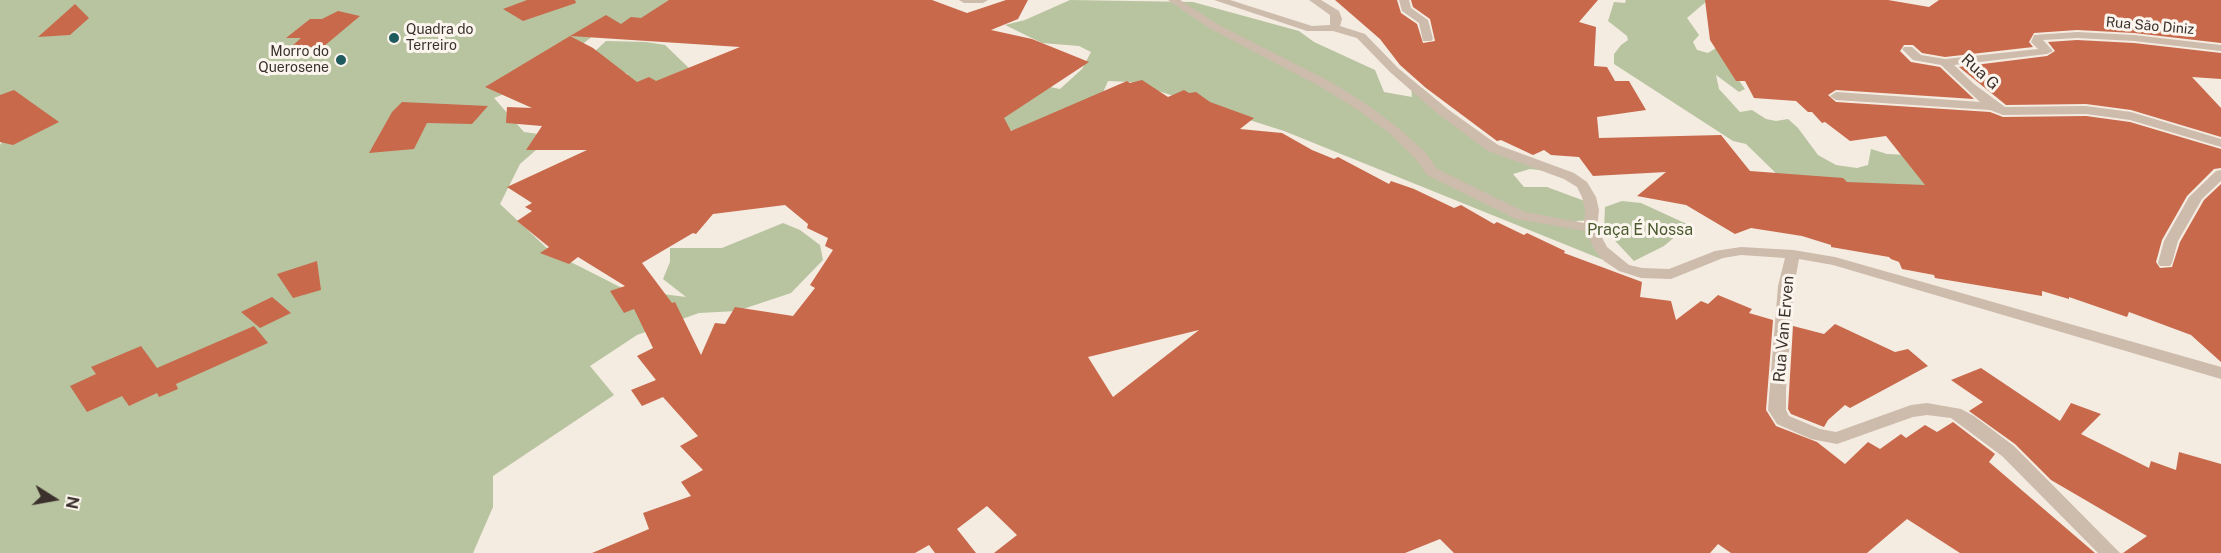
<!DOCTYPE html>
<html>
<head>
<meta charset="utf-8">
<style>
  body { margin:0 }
  #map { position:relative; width:2221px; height:553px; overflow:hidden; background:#f4ebe1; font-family:"Public Sans",sans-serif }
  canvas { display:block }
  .north { position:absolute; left:24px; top:469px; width:60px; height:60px; -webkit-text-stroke:4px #fbf5ee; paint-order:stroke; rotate:101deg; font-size:16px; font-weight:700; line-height:24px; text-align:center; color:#3b302b }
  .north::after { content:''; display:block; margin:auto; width:21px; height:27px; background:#3b302b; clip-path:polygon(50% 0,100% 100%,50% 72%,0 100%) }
</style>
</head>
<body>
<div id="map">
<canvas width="2221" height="553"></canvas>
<div class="north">N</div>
</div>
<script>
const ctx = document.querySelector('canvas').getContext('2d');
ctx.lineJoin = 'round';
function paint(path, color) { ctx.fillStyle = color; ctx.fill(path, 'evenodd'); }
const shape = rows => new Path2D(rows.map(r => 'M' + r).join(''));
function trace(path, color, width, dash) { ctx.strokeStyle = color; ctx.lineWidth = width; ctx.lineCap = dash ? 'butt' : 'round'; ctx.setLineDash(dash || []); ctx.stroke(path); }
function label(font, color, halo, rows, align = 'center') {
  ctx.font = font + ' "Public Sans",sans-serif'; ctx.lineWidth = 6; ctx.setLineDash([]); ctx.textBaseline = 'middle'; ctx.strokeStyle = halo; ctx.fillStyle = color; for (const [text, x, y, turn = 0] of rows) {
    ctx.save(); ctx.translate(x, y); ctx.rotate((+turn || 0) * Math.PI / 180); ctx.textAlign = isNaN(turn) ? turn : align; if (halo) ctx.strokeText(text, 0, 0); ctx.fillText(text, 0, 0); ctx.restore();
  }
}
paint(shape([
  [0,0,691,0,702,7,599,31,579,47,594,52,606,41,646,42,665,45,691,70,651,86,619,85,628,74,607,65,519,88,494,98,524,132,552,136,520,164,500,204,551,252,624,289,686,297,663,279,670,262,670,248,722,248,783,223,800,230,820,245,823,260,791,293,737,311,699,313,637,335,590,366,614,395,493,476,493,507,473,553,0,553,0,145,20,114,0,114],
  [1070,0,1193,2,1299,31,1314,42,1375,70,1384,92,1412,97,1411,86,1422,88,1479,135,1547,171,1530,169,1513,174,1524,187,1547,187,1590,203,1595,220,1576,221,1605,250,1606,261,1284,131,1130,82,1108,81,1098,104,1031,134,987,126,1050,87,1060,89,1082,69,1091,52,1079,46,1042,43,1005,25,1025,20],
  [1626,0,1708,0,1687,18,1699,35,1693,42,1697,50,1708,53,1716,48,1745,89,1739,92,1716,75,1719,89,1740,112,1752,110,1766,119,1776,121,1788,119,1798,128,1818,155,1836,165,1857,168,1868,165,1871,149,1887,154,1910,155,1982,197,1783,180,1746,144,1733,141,1614,64,1614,54,1621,45,1628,40,1627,36,1608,21,1614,2,1625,3],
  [1622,201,1641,203,1689,225,1664,246,1634,261,1604,229,1605,207]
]), '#b8c4a0');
paint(shape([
  [527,0,575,0,576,3,523,21,503,9],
  [669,0,932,0,967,13,1006,0,1028,0,1018,19,991,30,1032,39,1089,62,1004,118,1011,131,1127,81,1130,83,1142,80,1168,97,1184,90,1189,93,1196,92,1210,102,1254,118,1240,129,1282,133,1312,150,1334,159,1338,157,1389,184,1391,181,1414,189,1454,208,1461,205,1494,224,1497,222,1524,235,1527,233,1565,251,1564,253,1642,282,1640,297,1671,301,1676,320,1701,301,1708,304,1718,295,1752,309,1749,313,1773,320,1766,410,1776,426,1817,442,1845,464,1868,442,1880,449,1901,434,1906,438,1925,425,1937,432,1953,422,1995,454,1989,462,2095,553,1960,553,1907,519,1867,553,1731,553,1718,544,1710,553,1454,553,1440,539,1405,553,994,553,1017,535,987,506,957,529,976,553,935,553,929,545,915,553,592,553,649,529,643,513,691,496,681,482,703,470,680,446,698,436,663,397,642,406,631,390,656,380,637,356,653,348,634,309,624,313,610,291,625,286,578,257,569,264,540,253,549,247,517,221,532,211,525,207,532,203,507,187,587,150,526,150,542,126,506,123,507,107,532,108,485,87,570,36,593,48,637,82,649,77,656,81,740,47,570,36,606,15,621,24,631,17,641,18],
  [785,205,808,224,807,228,828,238,825,246,833,250,810,285,815,288,793,316,735,307,725,324,715,323,701,355,675,302,672,303,642,263,693,233,696,234,713,214],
  [1199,330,1113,397,1088,357],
  [1335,0,1397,0,1401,13,1417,24,1423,43,1435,41,1430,19,1413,7,1411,0,1598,0,1579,22,1596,27,1594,66,1607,67,1615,81,1629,81,1646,110,1597,117,1599,138,1721,135,1750,171,1843,178,1847,182,1925,185,1886,136,1850,141,1825,122,1822,123,1812,112,1808,112,1796,101,1754,98,1745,81,1736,81,1710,40,1705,0,1888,0,1929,7,1939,0,2221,0,2221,43,2134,33,2077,30,2034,33,2029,42,2033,47,1945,57,1922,53,1913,45,1904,45,1900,51,1911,62,1940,67,1974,99,1836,90,1828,95,1836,102,1990,112,2003,117,2086,116,2130,122,2221,149,2221,168,2214,169,2187,196,2162,240,2156,262,2160,268,2172,267,2180,242,2204,200,2221,184,2221,362,2191,335,2129,312,2127,317,2069,297,2069,299,2042,291,2042,296,1935,278,1934,275,1902,269,1899,262,1891,259,1889,257,1831,247,1831,245,1802,236,1751,228,1735,234,1686,205,1637,196,1666,172,1593,176,1579,157,1551,155,1544,150,1533,155,1501,140,1497,141,1426,88,1400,65,1380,39],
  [75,4,89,18,70,35,38,37],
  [338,11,360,16,323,47,291,47,301,38,286,38,310,19,322,19],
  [2077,40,2134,43,2221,53,2221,79,2192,77,2221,108,2221,137,2131,110,2086,104,2006,105,1959,67,2047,56,2055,51,2048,42],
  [14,90,59,122,13,145,0,142,0,95],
  [402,102,488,106,472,124,427,123,414,149,369,153,392,112],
  [317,261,321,290,293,298,277,274],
  [272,297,291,313,260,328,241,312],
  [1835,324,1895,352,1908,349,1928,366,1850,408,1845,405,1828,420,1824,427,1791,414,1788,409,1793,326,1824,334],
  [254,326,268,343,176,384,178,389,159,397,157,393,129,406,122,396,87,412,70,386,96,374,91,367,141,346,157,368],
  [1981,368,2060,421,2071,403,2101,414,2081,434,2149,468,2151,461,2176,470,2179,452,2221,464,2221,553,2123,553,2147,536,2051,480,2015,444,1969,411,1983,402,1951,380]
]), '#c8694b');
paint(shape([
  [959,0,988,0,983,3,964,3,959,0],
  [1168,0,1180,0,1217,24,1329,81,1366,104,1396,126,1425,152,1437,169,1525,212,1584,223,1585,210,1582,197,1577,187,1564,179,1488,151,1438,114,1390,72,1357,38,1333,31,1307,31,1214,0,1230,0,1312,26,1330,25,1330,15,1309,0,1321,0,1339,11,1342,19,1340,26,1365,34,1398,68,1446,108,1498,145,1574,173,1587,182,1596,197,1599,210,1597,228,1607,247,1629,265,1642,268,1669,269,1715,251,1741,247,1793,250,1835,257,2221,367,2221,379,1833,265,1799,259,1794,286,1786,389,1786,410,1789,416,1820,429,1836,432,1911,405,1927,403,1961,409,1974,416,2014,446,2120,553,2098,553,2002,456,1951,418,1927,415,1913,417,1837,444,1811,439,1777,424,1768,410,1778,286,1785,258,1741,255,1723,258,1671,279,1641,278,1619,271,1604,261,1596,252,1585,231,1516,219,1427,175,1415,158,1388,132,1358,110,1321,87,1209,28,1168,0],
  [1399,0,1409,0,1411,8,1428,20,1433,39,1431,41,1423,41,1419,23,1402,11,1399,0],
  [2077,32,2134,35,2221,45,2221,51,2134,41,2077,38,2043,40,2053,51,2047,54,1954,65,1974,84,2005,107,2086,106,2131,112,2221,139,2221,147,2130,120,2086,114,2003,115,1990,110,1836,100,1830,96,1836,92,1980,102,1941,65,1913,60,1902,49,1904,47,1912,47,1921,55,1945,59,2038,49,2031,42,2034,35,2077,32],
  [2221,170,2221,181,2202,199,2178,241,2172,263,2170,266,2160,266,2158,263,2164,241,2189,197,2216,171,2221,170]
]), '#cdbbac');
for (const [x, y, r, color] of [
  [394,38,6,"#1f5a5e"],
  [341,60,6,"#1f5a5e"]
]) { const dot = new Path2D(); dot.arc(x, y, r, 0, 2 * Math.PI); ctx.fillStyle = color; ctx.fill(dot); trace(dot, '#fbf5ee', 2); }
label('14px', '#3b302b', '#fbf5ee', [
  ["Rua São Diniz",2150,26,5]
]);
label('14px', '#3b302b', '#fbf5ee', [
  ["Quadra do",406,30],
  ["Terreiro",406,46],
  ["Morro do",329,52,"right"],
  ["Querosene",329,68,"right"]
], 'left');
label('16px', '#3b302b', '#fbf5ee', [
  ["Rua G",1980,72,42],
  ["Rua Van Erven",1784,329,-85]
]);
label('16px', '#4a5a2e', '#fbf5ee', [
  ["Praça É Nossa",1640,230]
]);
</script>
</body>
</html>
